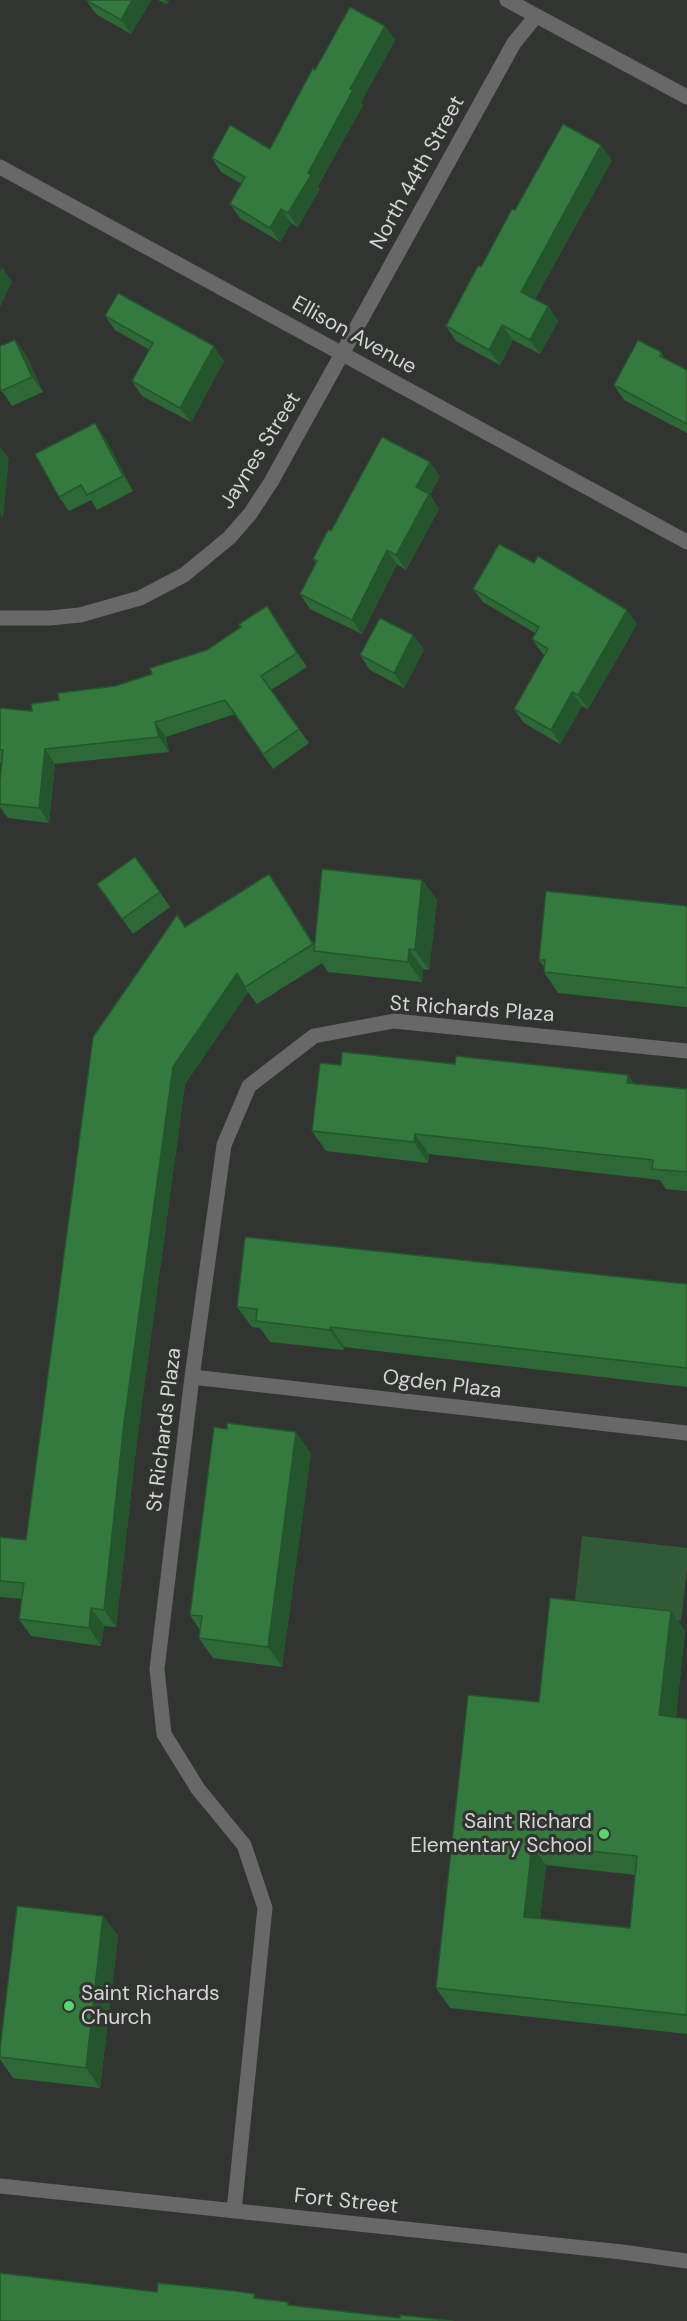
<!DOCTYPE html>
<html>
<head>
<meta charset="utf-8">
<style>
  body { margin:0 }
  canvas { display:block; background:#313431 }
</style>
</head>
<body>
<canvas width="687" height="2321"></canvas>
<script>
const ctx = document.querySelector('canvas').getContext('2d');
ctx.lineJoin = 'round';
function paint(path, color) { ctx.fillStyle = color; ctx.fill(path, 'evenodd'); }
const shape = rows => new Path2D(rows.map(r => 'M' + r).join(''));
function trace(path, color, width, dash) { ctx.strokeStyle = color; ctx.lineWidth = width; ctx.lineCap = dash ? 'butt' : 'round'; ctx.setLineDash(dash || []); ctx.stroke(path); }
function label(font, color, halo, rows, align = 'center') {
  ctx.font = font + ' "DM Sans",sans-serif'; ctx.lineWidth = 6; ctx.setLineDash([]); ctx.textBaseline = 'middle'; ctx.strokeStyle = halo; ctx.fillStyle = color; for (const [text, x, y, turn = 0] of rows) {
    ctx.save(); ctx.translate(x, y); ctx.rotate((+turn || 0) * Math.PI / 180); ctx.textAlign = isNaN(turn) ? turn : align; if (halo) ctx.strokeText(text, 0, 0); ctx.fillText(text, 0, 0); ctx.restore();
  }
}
paint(shape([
  [582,1536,687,1548,687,1568,681,1621,574,1609]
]), '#315b37');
trace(shape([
  [507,0,687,97],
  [0,167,687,542],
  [0,618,50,618,80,615,140,598,184,575,229,538,250,514,271,482,514,43,536,16],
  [192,1377,687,1433],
  [0,2186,622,2252,687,2261],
  [234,2211,265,1908,244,1845,198,1789,164,1734,157,1669,192,1377,224,1145,249,1086,314,1036,394,1021,687,1051]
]), '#676867', 15);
paint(shape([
  [86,0,151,0,131,34,96,14],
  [158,0,169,0,167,4],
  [385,26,395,40,361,102,363,105,318,186,320,189,298,227,291,223,280,242,240,218,230,204,242,184,221,172,212,158,270,149,315,70],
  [612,160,535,299,548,306,558,321,540,354,513,340,500,365,456,341,446,326,515,210],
  [105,316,224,361,191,422,142,396,132,381,150,350,115,330],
  [15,340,26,355,43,392,12,406,0,388],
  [661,352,665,359,687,370,687,433,624,400,614,385],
  [105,438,133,491,97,510,91,500,69,511,59,497],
  [440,476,430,495,439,509,406,570,397,564,362,634,310,609,300,594,316,563,313,559,331,531],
  [473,589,637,624,588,709,582,706,560,744,524,723,514,709,545,655,542,653,532,639,535,633,483,602],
  [277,621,307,667,271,690,309,743,273,769,235,714,166,737,169,752,55,764,49,823,8,818,0,807,0,780,2,763,0,763,0,708,32,711,59,700,115,686,152,674],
  [413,635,424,650,404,688,370,670,360,655],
  [135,857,170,907,133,934,97,884],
  [422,880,437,900,429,970,423,969,422,982,328,972,322,963,257,1004,248,992,185,1084,137,1440,116,1627,104,1626,101,1646,31,1636,19,1619,22,1599,0,1597,0,1537,26,1540,185,927,281,892,314,944],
  [687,906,687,1007,558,993,544,972,544,967,539,960],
  [341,1065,628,1075,634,1084,687,1089,687,1191,666,1189,660,1180,429,1154,428,1163,326,1151,312,1131],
  [687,1284,687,1387,344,1347,344,1350,270,1342,260,1328,252,1327,237,1307],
  [227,1429,311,1453,282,1667,213,1658,199,1638,200,1630,190,1615],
  [671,1611,685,1631,676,1717,687,1719,687,2034,450,2008,436,1988,539,1702],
  [546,1865,635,1875,630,1928,540,1919],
  [103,1916,118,1936,100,2088,13,2078,0,2059,0,2049]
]), '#2d6936');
paint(shape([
  [132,0,151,0,131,34,121,20],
  [164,0,169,0,167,4],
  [385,26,395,40,361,102,363,105,318,186,320,189,298,227,288,213,350,89],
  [601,145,612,160,531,306,521,292],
  [281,209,291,223,280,242,270,228],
  [2,267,12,282,0,307,0,271],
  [548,306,558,321,540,354,530,340],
  [502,325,513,340,500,365,489,350],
  [15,340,26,355,43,392,32,377],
  [214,346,224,361,191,422,180,408],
  [95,423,105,438,133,491,123,476],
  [0,447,9,459,3,518,0,513],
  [430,462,440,476,430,495,439,509,406,570,396,555,416,487],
  [387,550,397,564,362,634,352,620],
  [267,606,277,621,307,667,297,653],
  [627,610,637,624,588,709,578,695],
  [413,635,424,650,404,688,394,673],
  [572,692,582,706,560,744,551,730],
  [155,722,166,737,169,752,159,737],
  [45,749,55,764,49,823,39,808],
  [269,874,281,892,319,952,313,944],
  [422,880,437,900,429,970,415,950],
  [409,949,423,969,422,982,408,962],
  [237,973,248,992,185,1084,137,1440,116,1627,104,1610,124,1423,173,1067],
  [628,1075,642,1095,627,1083],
  [415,1134,429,1154,428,1163,414,1142],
  [330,1327,344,1347,344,1350,330,1330],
  [296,1432,311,1453,282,1667,268,1647],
  [91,1608,104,1626,101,1646,89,1628],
  [671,1611,685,1631,674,1736,659,1715],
  [532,1845,546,1865,538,1938,524,1917],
  [103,1916,118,1936,100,2088,86,2068]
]), '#24552c');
const building = shape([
  [86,0,132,0,121,20,86,0],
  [350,7,385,26,350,89,353,90,308,173,311,175,288,213,281,209,270,228,230,204,245,177,212,158,230,125,270,149,313,68,315,70,350,7],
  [563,124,601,145,521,292,548,306,530,340,502,325,489,350,446,326,478,266,481,267,512,209,515,210,563,124],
  [118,293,214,346,180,408,132,381,153,343,105,316,118,293],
  [15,340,32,377,1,391,0,388,0,346,15,340],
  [638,340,661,352,660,356,687,370,687,424,614,385,638,340],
  [95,423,123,476,87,495,81,485,59,497,35,454,95,423],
  [382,437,430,462,416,487,429,494,396,555,387,550,352,620,300,594,317,561,313,559,328,530,331,531,382,437],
  [499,544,534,563,538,556,627,610,578,695,572,692,551,730,514,709,548,649,532,639,539,627,473,589,499,544],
  [267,606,297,653,261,676,299,729,263,754,225,700,155,722,159,737,45,749,39,808,0,804,0,780,3,750,0,750,0,708,32,711,31,704,59,700,58,693,115,686,152,674,150,668,207,650,241,627,239,624,267,606],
  [380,618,413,635,394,673,360,655,380,618],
  [135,857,160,892,122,919,97,884,135,857],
  [322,869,422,880,415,950,409,949,408,962,314,951,322,869],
  [269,874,313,944,245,987,237,973,173,1067,124,1423,104,1610,91,1608,89,1628,19,1619,24,1583,0,1581,0,1537,26,1540,93,1037,177,915,185,927,269,874],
  [546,891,687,906,687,988,544,972,545,960,539,960,546,891],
  [342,1052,455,1064,456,1056,628,1075,627,1083,687,1089,687,1172,652,1169,653,1160,415,1134,414,1142,312,1131,320,1063,341,1065,342,1052],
  [245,1237,687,1284,687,1368,330,1327,330,1330,256,1321,257,1309,237,1307,245,1237],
  [227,1423,296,1432,268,1647,199,1638,202,1616,190,1615,214,1427,227,1429,227,1423],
  [550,1598,671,1611,659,1715,687,1719,687,2015,436,1988,468,1695,539,1702,550,1598],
  [532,1845,637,1856,630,1928,524,1917,532,1845],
  [17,1906,103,1916,86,2068,0,2057,0,2049,17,1906],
  [0,2273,157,2292,158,2283,235,2291,255,2294,254,2298,288,2302,288,2305,400,2318,400,2315,453,2321,0,2321,0,2273]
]);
paint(building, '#347a3f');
trace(building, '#24552c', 1.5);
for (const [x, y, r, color] of [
  [604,1834,6,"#59d56f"],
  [69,2006,6,"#59d56f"]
]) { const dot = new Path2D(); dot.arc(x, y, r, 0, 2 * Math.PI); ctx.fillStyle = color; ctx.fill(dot); trace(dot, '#313431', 2); }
label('21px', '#d4d5d4', '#313431', [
  ["North 44th Street",418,173,-61],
  ["Ellison Avenue",354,336,29],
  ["Jaynes Street",261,451,-58],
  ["St Richards Plaza",472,1010,4],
  ["Ogden Plaza",442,1385,7],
  ["St Richards Plaza",165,1430,-83],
  ["Fort Street",346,2202,6]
]);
label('21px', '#d4d5d4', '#313431', [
  ["Saint Richard",592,1822],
  ["Elementary School",592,1846],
  ["Saint Richards",81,1994,"left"],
  ["Church",81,2018,"left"]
], 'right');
</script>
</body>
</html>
